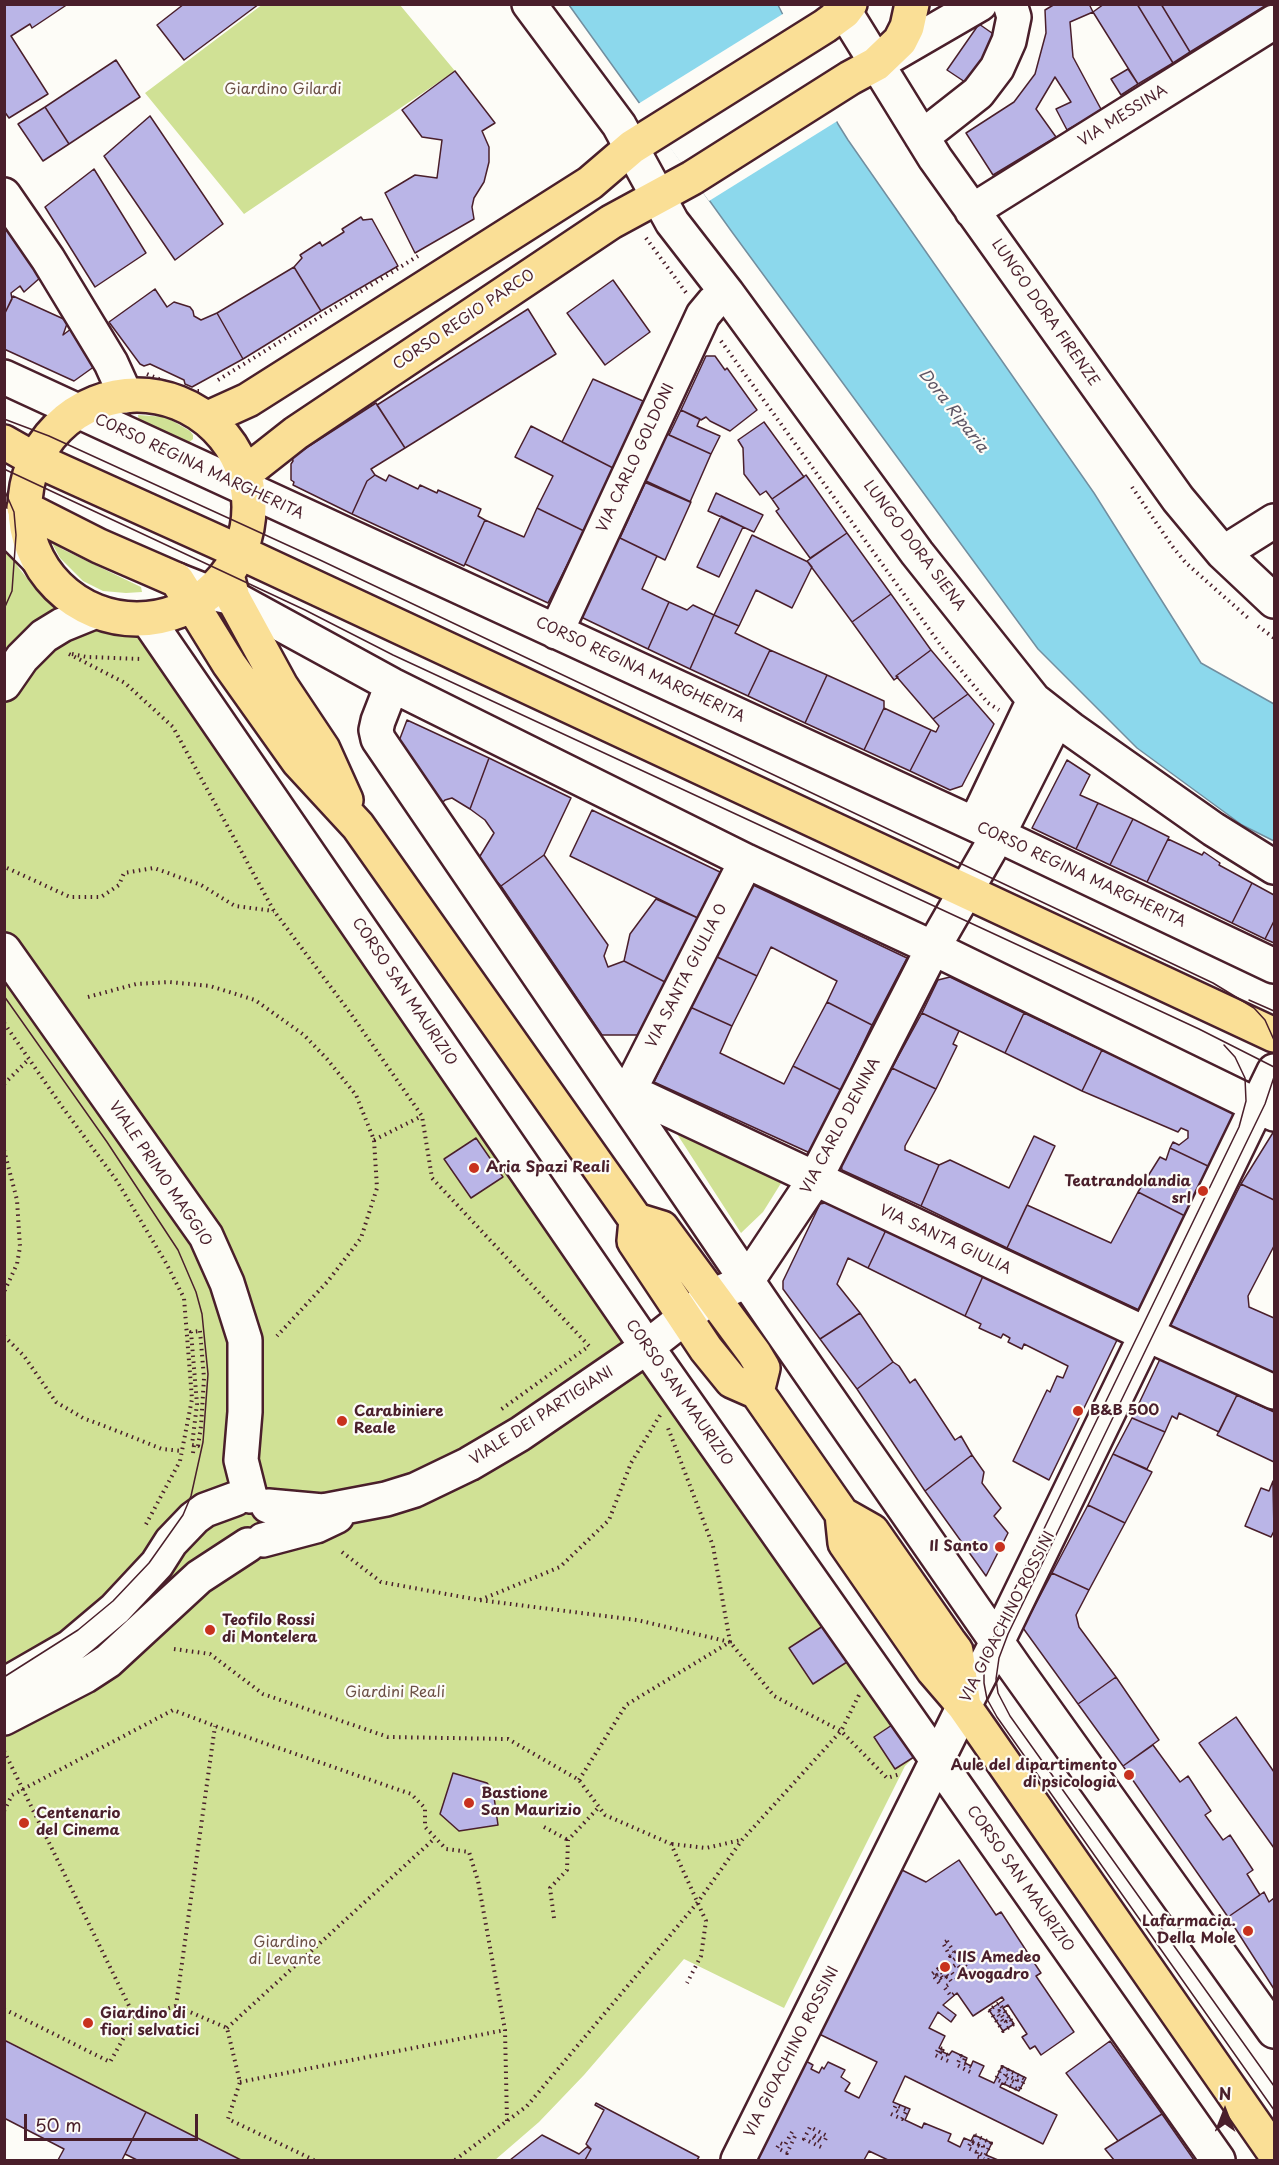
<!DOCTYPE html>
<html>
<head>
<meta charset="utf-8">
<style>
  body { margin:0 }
  #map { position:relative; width:1279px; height:2165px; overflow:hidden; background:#fdfcf7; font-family:"Playpen Sans",sans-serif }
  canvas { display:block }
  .frame { position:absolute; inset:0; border:6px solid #4a1f2b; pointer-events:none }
  .north { position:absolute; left:1195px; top:2081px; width:60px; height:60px; -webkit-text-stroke:4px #fdfcf7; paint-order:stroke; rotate:0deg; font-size:16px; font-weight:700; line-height:24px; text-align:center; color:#4a1f2b }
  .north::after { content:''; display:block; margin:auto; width:21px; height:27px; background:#4a1f2b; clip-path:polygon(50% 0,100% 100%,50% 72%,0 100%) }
  .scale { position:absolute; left:24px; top:2114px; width:174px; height:27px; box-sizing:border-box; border:3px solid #4a1f2b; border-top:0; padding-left:8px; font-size:18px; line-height:21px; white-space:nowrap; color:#4a1f2b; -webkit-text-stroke:4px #fdfcf7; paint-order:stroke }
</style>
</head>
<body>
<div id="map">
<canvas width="1279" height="2165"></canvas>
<div class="frame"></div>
<div class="north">N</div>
<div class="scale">50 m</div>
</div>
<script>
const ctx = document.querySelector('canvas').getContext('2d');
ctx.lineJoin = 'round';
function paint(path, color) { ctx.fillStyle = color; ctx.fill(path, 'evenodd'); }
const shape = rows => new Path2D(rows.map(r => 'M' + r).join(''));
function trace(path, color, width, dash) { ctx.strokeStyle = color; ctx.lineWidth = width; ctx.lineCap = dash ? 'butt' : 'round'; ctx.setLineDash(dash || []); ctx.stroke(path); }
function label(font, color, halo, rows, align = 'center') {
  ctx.font = font + ' "Playpen Sans",sans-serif'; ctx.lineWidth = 4.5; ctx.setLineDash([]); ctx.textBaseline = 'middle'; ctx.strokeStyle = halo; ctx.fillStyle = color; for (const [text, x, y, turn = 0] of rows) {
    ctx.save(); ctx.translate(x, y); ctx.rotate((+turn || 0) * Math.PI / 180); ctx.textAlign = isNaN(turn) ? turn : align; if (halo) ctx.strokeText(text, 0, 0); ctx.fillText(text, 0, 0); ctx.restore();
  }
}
paint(shape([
  [263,4,400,5,455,71,244,214,145,93],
  [138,415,166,417,190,431,193,435,193,439,186,445,139,424],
  [47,534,54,538,62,549,141,587,142,592,126,593,103,591,83,581,60,558],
  [4,541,18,567,39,593,53,607,89,626,140,634,914,1757,905,1766,784,2008,684,1959,584,2075,539,2122,495,2160,241,2160,5,2040],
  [677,1134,783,1180,763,1212,741,1233]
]), '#d0e195');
const water = shape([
  [569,5,778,5,838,124,848,140,1094,493,1201,663,1274,704,1274,841,1242,825,1137,748,1038,649,732,232,569,5]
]);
paint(water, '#8cd8ec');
trace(water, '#728e9f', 1.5);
paint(shape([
  [786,12,839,120,709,201,638,104]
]), '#fdfcf7');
const building = shape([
  [4,4,68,4,32,28,30,24,11,36,48,94,9,118,4,111,4,4],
  [184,4,259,4,184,60,157,25,184,4],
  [1055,4,1089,4,1093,12,1070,22,1073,57,1102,111,1067,130,1056,109,1071,102,1055,77,1036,109,1056,137,993,175,966,133,1014,102,1035,74,1046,33,1045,10,1055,4],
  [1104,4,1137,4,1173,63,1138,84,1093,12,1104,4],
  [1137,4,1161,4,1190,52,1173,63,1137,4],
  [1161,4,1268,4,1190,52,1161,4],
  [979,24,1002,40,971,86,947,70,979,24],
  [116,60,140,97,69,144,45,107,116,60],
  [1128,69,1138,84,1121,95,1111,79,1128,69],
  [455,71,495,123,482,131,489,147,489,162,484,182,474,198,472,207,474,219,415,253,385,193,415,175,437,178,442,140,422,137,402,110,455,71],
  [45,107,69,144,43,161,18,124,45,107],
  [150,116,223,224,175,260,104,156,150,116],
  [94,169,146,253,95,287,45,207,94,169],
  [361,217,363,220,372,219,398,266,321,311,294,267,302,258,300,255,320,242,322,246,344,232,342,229,361,217],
  [4,225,41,277,24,292,20,286,11,293,12,299,4,315,4,225],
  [294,267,321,311,243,359,217,313,294,267],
  [613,280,650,332,605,365,567,313,613,280],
  [155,289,167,307,174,302,190,307,193,311,194,316,201,320,217,313,243,359,192,387,185,384,184,380,150,364,144,366,140,364,109,322,155,289],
  [13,296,68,321,63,335,76,325,102,361,74,381,4,349,4,315,13,296],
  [528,309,556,354,405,448,377,405,528,309],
  [706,356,715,356,725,370,727,368,757,410,730,431,710,421,706,417,701,420,681,410,706,356],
  [593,379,643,401,615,469,562,442,593,379],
  [376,403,405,448,371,469,375,475,367,481,352,514,293,485,294,482,291,480,291,464,293,461,292,457,376,403],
  [681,410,700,419,697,426,720,436,711,454,669,435,681,410],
  [764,422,804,477,772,499,766,491,760,495,744,474,743,448,738,440,764,422],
  [531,426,615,469,584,531,537,508,553,476,515,457,531,426],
  [665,433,711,454,690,502,642,481,665,433],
  [375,475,386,481,389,475,418,489,420,485,437,493,438,490,481,509,478,516,485,520,464,566,352,514,367,481,375,475],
  [806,475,847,533,810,558,776,511,779,509,772,499,806,475],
  [646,481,691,502,665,560,620,538,646,481],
  [716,493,763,515,754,532,708,511,716,493],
  [537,508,584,531,548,603,465,564,485,520,524,537,537,508],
  [721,516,743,527,719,577,697,567,721,516],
  [847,533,891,594,852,622,807,561,847,533],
  [752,535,808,562,812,567,792,608,756,590,739,626,714,615,752,535],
  [618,537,657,556,642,589,669,602,648,649,581,617,618,537],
  [891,594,931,650,896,676,898,677,894,680,852,622,891,594],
  [669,602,687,610,693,605,714,615,690,669,648,649,669,602],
  [714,615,739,626,735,633,770,650,748,696,690,669,714,615],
  [770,650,827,675,805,723,748,696,770,650],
  [931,650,968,694,933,719,896,676,931,650],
  [827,675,884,701,884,708,864,750,805,723,827,675],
  [968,694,994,724,962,786,950,790,910,771,931,730,936,732,939,726,933,719,968,694],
  [884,708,931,730,910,771,864,750,884,708],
  [407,720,489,758,470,809,452,798,445,800,440,805,399,741,407,720],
  [489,758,571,798,544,855,501,886,477,861,494,833,485,820,470,809,489,758],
  [1067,760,1090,775,1080,795,1098,803,1076,849,1032,828,1067,760],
  [1098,803,1133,819,1110,865,1076,849,1098,803],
  [592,810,722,873,700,919,570,856,592,810],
  [1133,819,1169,837,1147,882,1110,865,1133,819],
  [1168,839,1202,855,1204,852,1220,863,1219,865,1252,883,1232,923,1147,882,1168,839],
  [544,855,608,945,604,956,608,967,624,961,665,982,638,1035,602,1035,501,886,544,855],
  [1252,883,1274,895,1274,921,1265,939,1232,923,1252,883],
  [751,884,907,958,872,1025,827,1002,837,981,771,947,757,976,715,956,751,884],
  [656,899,700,919,665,982,624,961,630,934,656,899],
  [1274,921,1274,943,1265,939,1274,921],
  [715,956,757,976,732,1026,690,1007,715,956],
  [950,977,1024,1013,1005,1053,922,1013,938,980,950,977],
  [827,1002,872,1025,841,1090,793,1066,827,1002],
  [690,1007,732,1026,720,1053,784,1084,793,1066,841,1090,810,1153,654,1082,690,1007],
  [922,1013,959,1031,953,1044,957,1046,936,1089,892,1068,922,1013],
  [1024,1013,1102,1050,1082,1091,1005,1053,1024,1013],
  [1102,1050,1230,1110,1234,1117,1210,1167,1170,1148,1173,1142,1179,1145,1188,1138,1188,1131,1181,1128,1178,1132,1082,1091,1102,1050],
  [892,1068,936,1089,905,1146,905,1150,939,1165,921,1206,842,1170,841,1164,892,1068],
  [1274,1131,1274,1200,1241,1184,1274,1131],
  [1034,1136,1055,1146,1007,1248,921,1206,939,1165,950,1160,1009,1188,1034,1136],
  [476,1138,503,1177,471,1198,444,1159,476,1138],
  [1170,1148,1210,1167,1185,1216,1138,1192,1160,1157,1166,1160,1170,1148],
  [1241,1184,1274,1200,1274,1246,1248,1296,1249,1307,1274,1318,1274,1378,1169,1328,1241,1184],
  [1138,1192,1185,1216,1139,1310,1007,1248,1027,1205,1111,1243,1138,1192],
  [825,1203,829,1203,886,1230,868,1268,848,1258,837,1284,860,1313,820,1339,783,1289,783,1281,820,1204,825,1203],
  [886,1230,984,1274,965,1316,868,1268,886,1230],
  [984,1274,1119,1336,1049,1480,1013,1461,1047,1390,1050,1392,1057,1376,1063,1378,1068,1366,1024,1344,1022,1349,1008,1342,1010,1338,1003,1334,1001,1338,979,1328,981,1324,965,1316,984,1274],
  [860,1313,893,1362,857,1389,820,1339,860,1313],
  [1161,1357,1237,1395,1219,1432,1179,1413,1177,1419,1172,1416,1165,1432,1132,1418,1161,1357],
  [893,1362,899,1366,910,1383,915,1379,955,1440,961,1436,972,1455,925,1491,857,1389,893,1362],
  [1237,1395,1274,1412,1274,1462,1217,1435,1237,1395],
  [1132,1418,1165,1432,1147,1469,1113,1454,1132,1418],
  [1113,1454,1152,1472,1125,1523,1088,1505,1113,1454],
  [972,1455,984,1472,982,1483,1001,1508,994,1516,1008,1533,986,1576,925,1491,972,1455],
  [1273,1481,1274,1531,1271,1537,1245,1526,1261,1488,1269,1491,1273,1481],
  [1088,1505,1125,1523,1089,1590,1052,1573,1088,1505],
  [1052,1573,1089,1590,1076,1615,1079,1627,1116,1677,1078,1704,1023,1628,1052,1573],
  [823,1626,847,1662,813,1684,789,1648,823,1626],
  [1116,1677,1159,1740,1123,1766,1078,1704,1116,1677],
  [1236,1717,1274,1772,1274,1848,1199,1743,1236,1717],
  [892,1725,914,1757,895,1769,874,1737,892,1725],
  [1153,1745,1180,1782,1188,1776,1211,1811,1205,1815,1223,1840,1230,1835,1253,1870,1247,1874,1260,1895,1228,1917,1123,1766,1153,1745],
  [453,1773,487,1783,493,1790,498,1825,459,1831,440,1814,453,1773],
  [959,1860,996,1915,1001,1912,1033,1961,1041,1973,1036,1976,1074,2032,1041,2055,1035,2046,1030,2049,1022,2037,1027,2034,1008,2005,1003,2008,1014,2024,1003,2031,989,2010,1004,2000,1002,1997,973,2016,957,1993,943,2005,956,2015,951,2022,938,2012,929,2028,945,2036,939,2048,944,2050,943,2052,949,2055,952,2051,967,2058,965,2063,971,2066,973,2061,984,2066,979,2076,994,2083,1002,2066,1026,2078,1019,2091,1002,2083,1000,2087,1057,2115,1043,2144,905,2076,893,2102,910,2109,905,2120,922,2128,924,2123,951,2134,948,2141,960,2147,964,2138,971,2141,974,2135,992,2143,986,2155,998,2160,888,2160,869,2151,864,2160,751,2160,804,2060,813,2065,811,2069,819,2073,822,2067,824,2069,828,2062,845,2070,841,2077,850,2083,845,2091,859,2098,877,2062,815,2032,896,1867,926,1882,959,1860],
  [1264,1892,1269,1902,1274,1898,1274,1989,1228,1917,1264,1892],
  [4,2040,146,2112,122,2160,58,2160,64,2149,4,2118,4,2040],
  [1110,2041,1162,2114,1118,2141,1066,2073,1110,2041],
  [596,2103,699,2157,697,2160,585,2160,591,2149,586,2144,604,2110,595,2105,596,2103],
  [146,2112,241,2160,137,2160,125,2154,146,2112],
  [1162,2114,1194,2160,1114,2160,1105,2149,1162,2114],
  [542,2135,579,2154,587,2147,591,2149,585,2160,510,2160,542,2135]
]);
paint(building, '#bab5e7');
trace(building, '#4a1f2b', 1.5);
const minor = shape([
  [529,4,619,125,672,222,727,293,917,553,1034,700,1071,729,1213,829,1274,867],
  [840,4,935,158,1178,499,1223,553,1274,601],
  [880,62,980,4],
  [922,137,978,93,997,68,1009,41,1014,17,1010,4],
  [4,195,48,259,111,363,126,396],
  [972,211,1274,22],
  [4,377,998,835,1274,966],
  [4,525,36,557],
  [1223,553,1274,521],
  [177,580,210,593,233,598,392,685,746,861,933,948,1274,1114],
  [148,620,647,1347,1218,2160],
  [556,632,703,315,713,303,727,293],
  [4,684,22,658,44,636,62,625,94,612],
  [392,685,378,721,376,730,378,739,771,1316,1015,1668,1274,2031],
  [975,824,1034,700],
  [4,950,206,1236,227,1283,245,1340,245,1412,241,1460,250,1496],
  [617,1090,629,1091,1146,1334,1274,1392],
  [629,1091,746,861],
  [268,1506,323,1511,386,1499,415,1490,469,1464,520,1434,647,1347,712,1296,747,1281,815,1179,933,948,998,835,1057,718],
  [263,1540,316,1526,337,1516],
  [4,1685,70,1647,115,1609,157,1564,171,1542,194,1518,205,1510,235,1499],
  [4,1718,85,1676,108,1661,199,1577,248,1545],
  [738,2160,964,1706,997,1642,1274,1071]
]);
const major = shape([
  '25 507a112 112 0 1 1 224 0a112 112 0 1 1-224 0Z',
  [206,419,248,400,590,183,632,147,825,26,844,12,850,4],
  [4,442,34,459,222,544,1274,1035],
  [244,474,296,433,611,222,692,178,850,78,876,64,900,41,907,27,912,4],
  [24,508,99,546,177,580,229,664,298,761,358,826,636,1220,662,1228,754,1353,763,1368,757,1392],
  [227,575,233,598,281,686,323,749,346,800],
  [636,1220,634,1241,706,1349,732,1381,757,1392,842,1514,872,1531,950,1643,956,1651,964,1706],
  [842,1514,845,1543,933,1670,964,1706,978,1726,1274,2152]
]);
trace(minor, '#4a1f2b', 38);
trace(major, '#4a1f2b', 38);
trace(shape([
  [646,238,687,294],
  [721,341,942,647,988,703,999,710],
  [147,374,187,391,199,391],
  [218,380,418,256],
  [1132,487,1172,546,1186,563,1248,618],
  [1258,626,1274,638],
  [69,654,125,683,173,727,274,911,351,1014,422,1116,432,1178,589,1346,499,1411],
  [72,654,87,657,142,659],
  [7,868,70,897,101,897,119,885,124,873,154,868,201,885,235,906,274,911],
  [88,997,136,984,169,982,210,986,255,1000,304,1035,327,1059,356,1095,374,1140,377,1188,361,1238,328,1281,277,1336],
  [4,1023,63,1108,117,1181,166,1263,184,1298,192,1399,180,1461,144,1528],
  [4,1084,29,1059],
  [374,1140,422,1116],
  [4,1150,17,1200,20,1247,17,1264,4,1292],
  [200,1331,204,1378,201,1426,198,1446,192,1445,197,1404,191,1332,200,1331],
  [4,1336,24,1356,56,1402,83,1418,107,1427,162,1449,182,1451],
  [193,1453,194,1445],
  [342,1552,381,1582,479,1600,637,1620,730,1642,774,1696,841,1731,887,1778,900,1774],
  [480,1600,560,1567,609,1520,631,1463,662,1412],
  [174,1649,210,1654,263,1694,388,1737,508,1739,579,1780,605,1815,671,1844,706,1921,701,1956,687,1983],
  [4,1751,135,2018],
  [579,1780,626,1705,730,1642,713,1546,668,1428],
  [4,1811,12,1795,173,1710,215,1726,411,1794,425,1808,425,1827,446,1849,469,1852,478,1881,505,2030,507,2121],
  [544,1827,568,1840],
  [672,1844,706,1848,741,1840],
  [554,1918,550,1888,567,1870,568,1840,599,1807],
  [947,1941,954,1952,950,1956,943,1943,947,1941],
  [951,1981,942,1968,959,1956,968,1970,964,1973,957,1964,949,1969,956,1978],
  [939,1983,932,1974,938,1969,946,1977,943,1979,940,1974,937,1975,942,1981],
  [948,1985,944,1987,951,1996,955,1993],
  [176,2006,215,1726],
  [4,2009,110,2062,135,2018,176,2006,227,2028,240,2082,228,2119,314,2160],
  [1006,2022,999,2011,997,2013,1004,2023,1010,2019,1014,2024,1003,2031,989,2010,999,2003,1010,2019],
  [227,2028,435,1838],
  [948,2061,935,2055,939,2048,943,2049,941,2052,950,2056],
  [970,2072,957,2065,961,2056,965,2058,963,2063,972,2067],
  [1006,2075,1017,2080,1016,2083,1004,2077,1008,2070,1002,2067,996,2079,1019,2090,1025,2079,1008,2070],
  [240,2082,505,2030],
  [891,2114,902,2119,907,2110,896,2105,894,2109,900,2113],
  [792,2132,785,2145,780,2143,777,2148,787,2153,796,2134],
  [972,2141,983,2146,983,2148,971,2142,968,2148,985,2156,991,2143,975,2135],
  [821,2147,804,2139,810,2127,827,2136,825,2140,813,2135,812,2137,823,2143],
  [977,2152,976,2156,984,2159],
  [455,2160,527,2106,698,1902,742,1840,841,1731,859,1695],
  [989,2160,990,2158,994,2160]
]), '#4a1f2b', 4, [1.5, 4.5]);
trace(minor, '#fdfcf7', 33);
trace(major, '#fadf96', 33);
trace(shape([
  [4,419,49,436,320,560,1213,983,1254,1008,1265,1020,1274,1040],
  [4,469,305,610,393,655,1199,1029,1274,1067],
  [4,489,14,512,16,535,12,591,4,609],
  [4,996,107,1142,178,1250,196,1292,202,1314,208,1374,203,1442,191,1496,183,1515,149,1563,113,1601,78,1630,4,1677],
  [1249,1000,1274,1011],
  [1224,1045,1235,1057,1245,1078,1246,1101,1239,1127,1007,1605,987,1654,984,1667,984,1683,987,1699,997,1717,1274,2110],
  [1274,1077,1265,1104,1008,1634,999,1658,996,1679,998,1693,1010,1716,1274,2086]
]), '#4a1f2b', 1.5);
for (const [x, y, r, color] of [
  [474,1168,6,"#c8321e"],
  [1203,1191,6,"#c8321e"],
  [1078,1411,6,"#c8321e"],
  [342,1421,6,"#c8321e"],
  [1000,1547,6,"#c8321e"],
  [210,1630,6,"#c8321e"],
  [1129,1775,6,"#c8321e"],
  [469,1803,6,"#c8321e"],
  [24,1823,6,"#c8321e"],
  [1248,1931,6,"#c8321e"],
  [945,1967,6,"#c8321e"],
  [88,2023,6,"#c8321e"]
]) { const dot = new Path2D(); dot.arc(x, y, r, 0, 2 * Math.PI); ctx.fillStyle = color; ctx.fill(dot); trace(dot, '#fdfcf7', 2); }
label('15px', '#6c5046', '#fdfcf7', [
  ["Giardino Gilardi",283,90],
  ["Giardini Reali",395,1693],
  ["Giardino",285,1943],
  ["di Levante",285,1960]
]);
label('15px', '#4a1f2b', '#fdfcf7', [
  ["VIA MESSINA",1123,116,-32],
  ["LUNGO DORA FIRENZE",1045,313,55],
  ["CORSO REGIO PARCO",464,320,-34],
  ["VIA CARLO GOLDONI",636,458,-65],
  ["CORSO REGINA MARGHERITA",199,467,25],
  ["LUNGO DORA SIENA",914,546,53],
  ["CORSO REGINA MARGHERITA",640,670,25],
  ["CORSO REGINA MARGHERITA",1081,875,25],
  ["VIA SANTA GIULIA 0",687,976,-63],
  ["CORSO SAN MAURIZIO",404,992,56],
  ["VIA CARLO DENINA",841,1126,-62],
  ["VIALE PRIMO MAGGIO",160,1174,56],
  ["VIA SANTA GIULIA",945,1240,25],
  ["CORSO SAN MAURIZIO",679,1393,55],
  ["VIALE DEI PARTIGIANI",542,1416,-33],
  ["VIA GIOACHINO ROSSINI",1008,1617,-63],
  ["CORSO SAN MAURIZIO",1020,1879,55],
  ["VIA GIOACHINO ROSSINI",792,2052,-63]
]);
label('bold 15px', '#4a1f2b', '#fdfcf7', [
  ["Aria Spazi Reali",486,1168],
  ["Teatrandolandia",1191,1182,"right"],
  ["srl",1191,1199,"right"],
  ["B&B 500",1090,1411],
  ["Carabiniere",354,1412],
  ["Reale",354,1429],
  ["Il Santo",988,1547,"right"],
  ["Teofilo Rossi",222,1621],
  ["di Montelera",222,1638],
  ["Aule del dipartimento",1117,1766,"right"],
  ["di psicologia",1117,1783,"right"],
  ["Bastione",481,1794],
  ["San Maurizio",481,1811],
  ["Centenario",36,1814],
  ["del Cinema",36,1831],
  ["Lafarmacia.",1236,1922,"right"],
  ["Della Mole",1236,1939,"right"],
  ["IIS Amedeo",957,1958],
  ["Avogadro",957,1975],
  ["Giardino di",100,2014],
  ["fiori selvatici",100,2031]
], 'left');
label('italic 16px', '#5e5665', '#fdfcf7', [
  ["Dora Riparia",953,411,52]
]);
</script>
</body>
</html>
